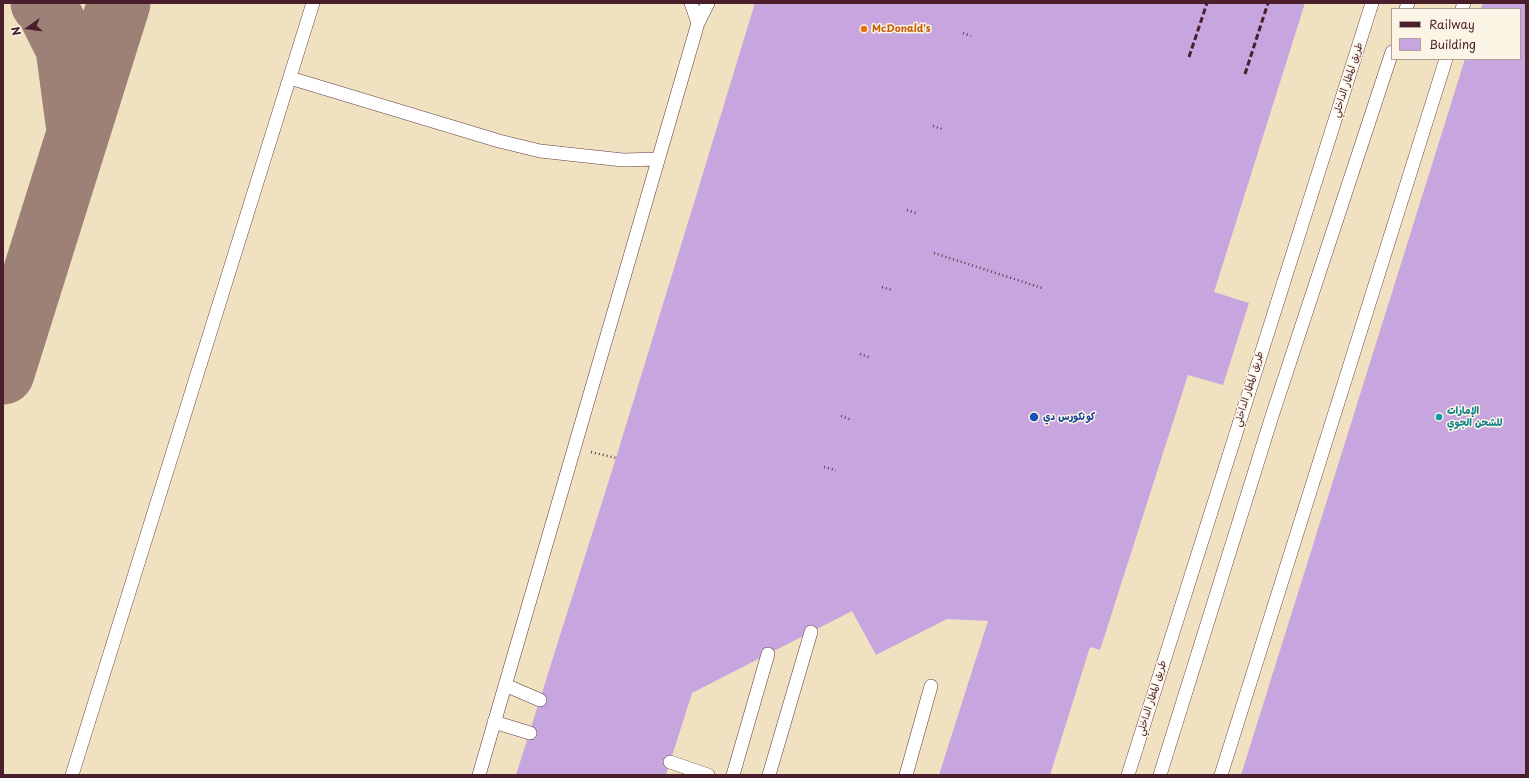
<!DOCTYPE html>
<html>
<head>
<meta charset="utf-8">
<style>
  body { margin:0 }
  #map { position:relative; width:1529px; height:778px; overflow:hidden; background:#f0e1c1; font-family:"Playpen Sans",sans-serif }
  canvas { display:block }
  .frame { position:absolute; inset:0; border:4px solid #4a1f2b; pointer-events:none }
  .legend { position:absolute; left:1391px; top:8px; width:130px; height:52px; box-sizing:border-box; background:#fcf5e5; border:1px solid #b59f9b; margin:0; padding:5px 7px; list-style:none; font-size:12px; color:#4a1f2b }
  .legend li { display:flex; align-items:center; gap:8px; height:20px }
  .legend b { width:20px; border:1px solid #b59f9b }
  .north { position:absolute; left:8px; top:8px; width:40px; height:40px; -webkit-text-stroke:3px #fcf5e5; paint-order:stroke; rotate:256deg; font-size:11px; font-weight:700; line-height:16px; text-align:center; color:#4a1f2b }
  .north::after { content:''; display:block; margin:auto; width:14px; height:18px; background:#4a1f2b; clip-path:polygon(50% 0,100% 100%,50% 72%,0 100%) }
</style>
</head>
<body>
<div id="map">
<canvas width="1529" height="778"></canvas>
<div class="frame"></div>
<ul class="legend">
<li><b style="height:5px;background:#4a1f2b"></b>Railway</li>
<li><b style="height:11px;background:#c7a6df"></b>Building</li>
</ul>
<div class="north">N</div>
</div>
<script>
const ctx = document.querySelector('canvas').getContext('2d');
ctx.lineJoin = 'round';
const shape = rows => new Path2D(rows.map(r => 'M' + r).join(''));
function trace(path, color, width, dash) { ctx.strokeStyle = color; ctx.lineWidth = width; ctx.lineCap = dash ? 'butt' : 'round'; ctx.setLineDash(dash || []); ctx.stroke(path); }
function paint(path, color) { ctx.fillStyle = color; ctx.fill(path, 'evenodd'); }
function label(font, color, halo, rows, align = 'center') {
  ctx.font = font + ' "Playpen Sans","Playpen Sans Arabic",sans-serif'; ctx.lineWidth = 3; ctx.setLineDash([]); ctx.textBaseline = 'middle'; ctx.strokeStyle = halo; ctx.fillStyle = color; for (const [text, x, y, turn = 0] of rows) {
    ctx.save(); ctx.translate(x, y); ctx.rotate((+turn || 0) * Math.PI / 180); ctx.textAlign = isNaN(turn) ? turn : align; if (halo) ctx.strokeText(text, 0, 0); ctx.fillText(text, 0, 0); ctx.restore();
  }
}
trace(shape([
  [42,3,48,10,67,48,77,123],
  [3,373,119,3]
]), '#9d8076', 63);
paint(shape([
  [755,3,1305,3,1214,292,1249,303,1223,385,1188,375,1100,650,1090,647,1050,775,939,775,988,621,947,619,876,655,852,611,692,693,666,775,516,775,616,458],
  [1483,3,1526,3,1526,775,1241,775,1465,59,1520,59,1520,9,1481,9]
]), '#c7a6df');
const lane = shape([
  [691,3,698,23],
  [1406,9,1408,3],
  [1462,9,1464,3],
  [290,78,499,141,540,151,623,160,658,159],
  [505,685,540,700],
  [494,722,530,733],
  [670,762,708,775],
  [72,775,313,3],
  [479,775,698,23,708,3],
  [733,775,768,654],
  [769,775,811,632],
  [906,775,931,686],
  [1128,775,1372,3],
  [1160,775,1272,416,1392,52],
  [1221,775,1446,59]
]);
trace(lane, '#633c42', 14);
trace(shape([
  [963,33,971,36],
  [933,126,942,129],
  [907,210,916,213],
  [934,253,1042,288],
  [882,287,892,290],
  [860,354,871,358],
  [841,416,852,420],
  [591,452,616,458],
  [824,467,836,470]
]), '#633c42', 2.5, [1, 3]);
trace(lane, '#fff', 13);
trace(shape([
  [1189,57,1207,3],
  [1245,74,1268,3]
]), '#4a1f2b', 3, [6, 3]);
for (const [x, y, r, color] of [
  [864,29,4,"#e8710a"],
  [1034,417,5,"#1a4fb4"],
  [1439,417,4,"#0f9aa8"]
]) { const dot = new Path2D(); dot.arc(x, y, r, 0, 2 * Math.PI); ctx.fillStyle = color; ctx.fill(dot); trace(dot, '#fcf5e5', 1.5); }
label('bold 10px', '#c56008', '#fcf5e5', [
  ["McDonald's",872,29]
], 'left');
label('10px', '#4a1f2b', '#fcf5e5', [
  ["طريق المطار الداخلي",1348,80,-72],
  ["طريق المطار الداخلي",1249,389,-73],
  ["طريق المطار الداخلي",1152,698,-73]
]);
label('bold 10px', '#0d838f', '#fcf5e5', [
  ["الإمارات",1447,411],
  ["للشحن الجوي",1447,423]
], 'left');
label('bold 10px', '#164399', '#fcf5e5', [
  ["كونكورس دي",1043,417]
], 'left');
</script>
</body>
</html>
